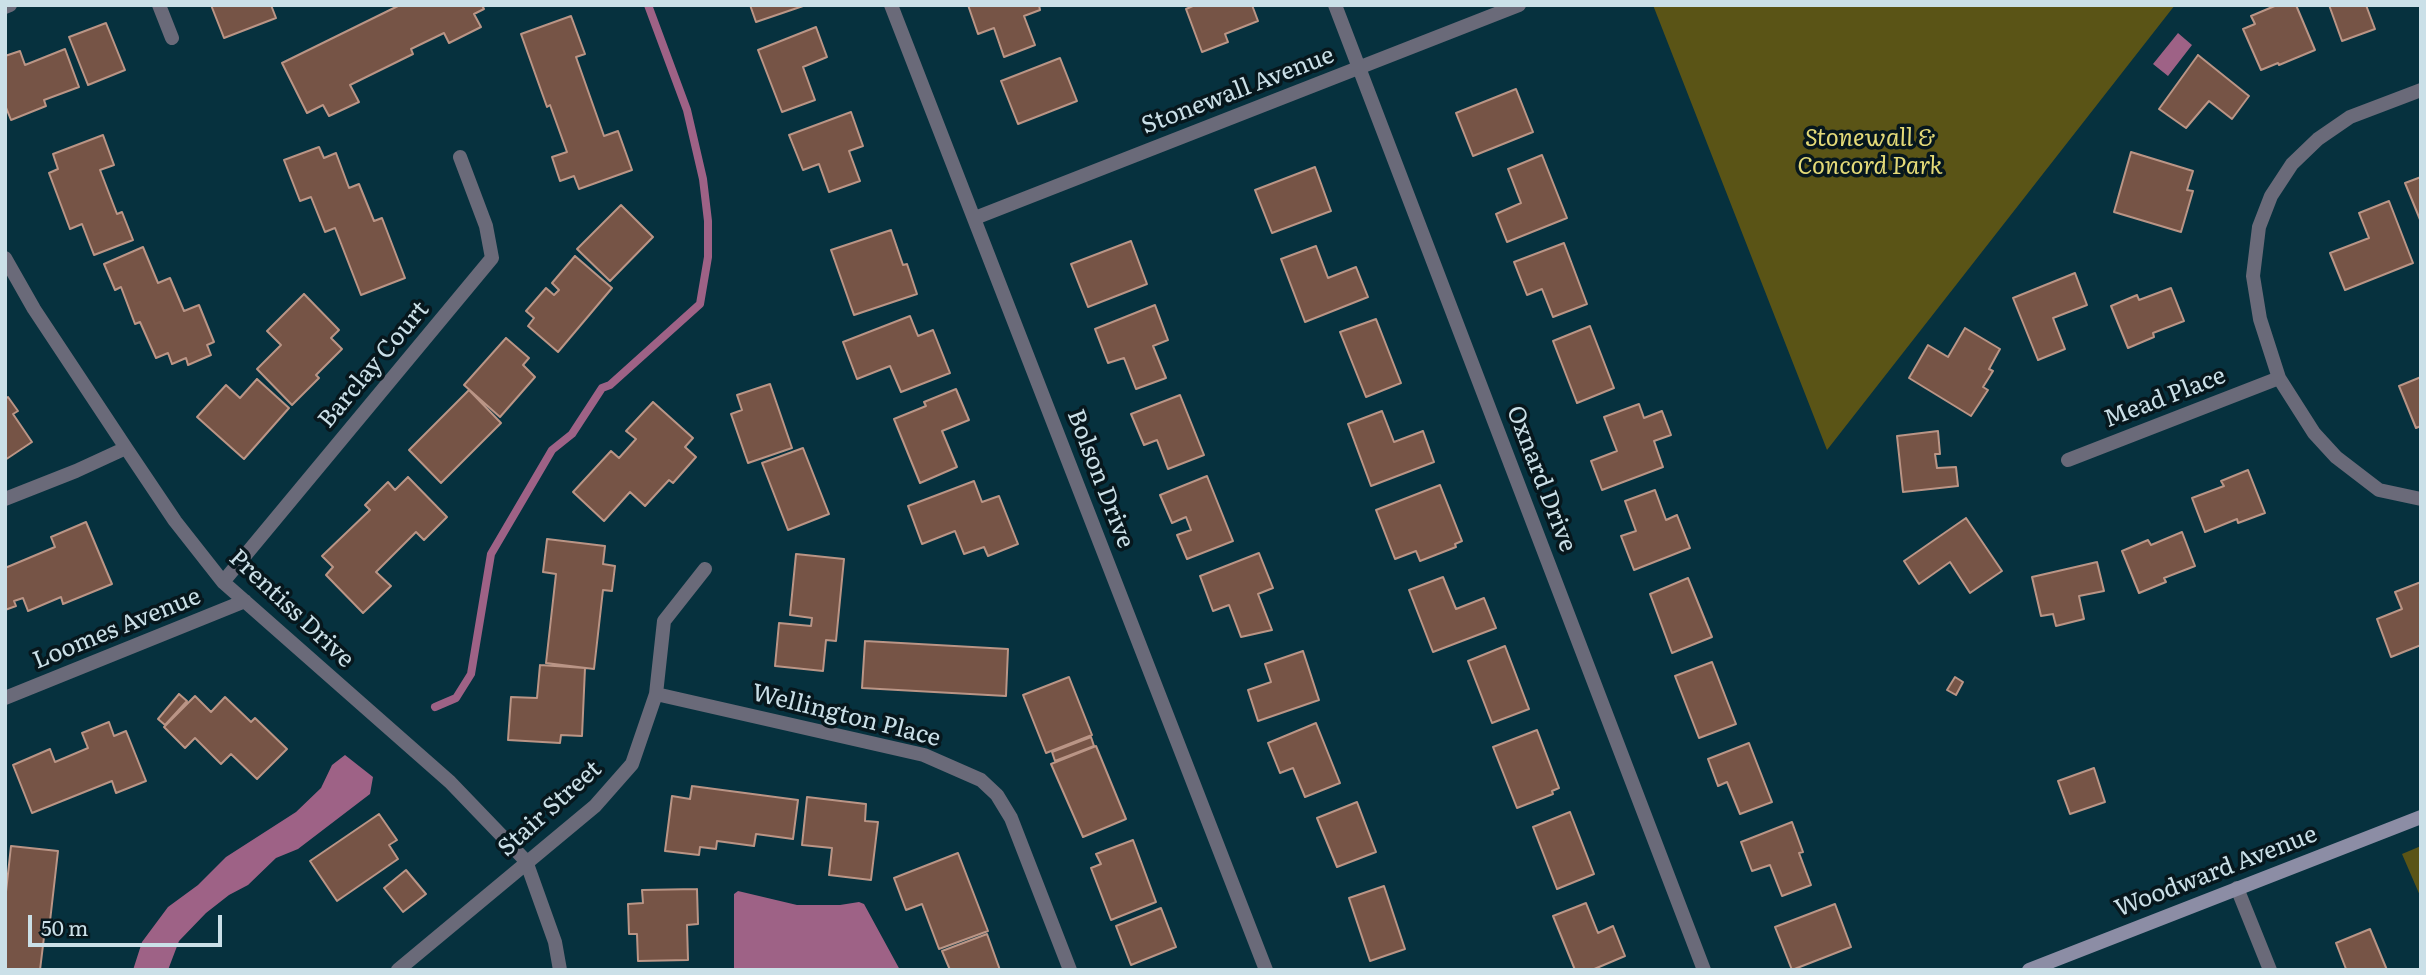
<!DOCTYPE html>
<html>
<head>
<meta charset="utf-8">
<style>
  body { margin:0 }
  #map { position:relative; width:2426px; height:975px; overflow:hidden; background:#06313e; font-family:Literata,serif }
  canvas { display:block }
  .frame { position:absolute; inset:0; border:7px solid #cbe0e8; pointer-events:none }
  .scale { position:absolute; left:28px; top:915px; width:194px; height:32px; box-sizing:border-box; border:4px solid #cbe0e8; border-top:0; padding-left:9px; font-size:21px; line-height:24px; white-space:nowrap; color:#cbe0e8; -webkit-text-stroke:5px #07171d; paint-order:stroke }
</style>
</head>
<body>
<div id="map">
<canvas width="2426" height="975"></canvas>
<div class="frame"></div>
<div class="scale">50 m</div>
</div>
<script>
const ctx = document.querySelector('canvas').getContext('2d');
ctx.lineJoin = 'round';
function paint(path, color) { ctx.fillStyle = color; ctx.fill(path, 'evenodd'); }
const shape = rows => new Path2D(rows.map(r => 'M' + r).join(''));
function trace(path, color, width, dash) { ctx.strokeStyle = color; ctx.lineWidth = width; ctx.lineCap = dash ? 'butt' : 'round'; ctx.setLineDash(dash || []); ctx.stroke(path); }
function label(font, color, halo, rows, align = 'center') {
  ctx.font = font + ' Literata,serif'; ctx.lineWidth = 7; ctx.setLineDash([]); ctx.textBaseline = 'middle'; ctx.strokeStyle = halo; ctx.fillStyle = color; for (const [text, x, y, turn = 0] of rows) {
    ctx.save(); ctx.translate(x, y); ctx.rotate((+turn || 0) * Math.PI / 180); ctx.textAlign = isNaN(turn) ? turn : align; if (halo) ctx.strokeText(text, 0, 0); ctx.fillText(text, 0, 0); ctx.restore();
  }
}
paint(shape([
  [1653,5,2175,5,1827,450],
  [2421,846,2421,898,2402,854]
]), '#5a5416');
paint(shape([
  [2178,33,2192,45,2168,76,2153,64],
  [345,755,373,777,370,794,298,849,276,858,248,885,229,895,206,913,179,941,168,970,133,970,142,942,168,907,198,885,226,857,296,812,321,788,332,765],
  [738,891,797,905,840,905,859,902,864,904,900,970,734,970,734,894]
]), '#9e6286');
trace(shape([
  [435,707,456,698,471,674,491,554,552,450,572,434,602,388,610,385,700,304,708,257,708,221,703,179,687,110,648,5]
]), '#9e6286', 8);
const building = shape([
  [211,5,271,5,276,18,224,38,211,5],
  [400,5,482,5,484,9,474,14,481,27,449,43,444,33,411,49,413,54,350,85,359,102,329,116,323,105,307,113,282,63,400,5],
  [750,5,806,5,756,22,750,5],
  [968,5,1039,5,1040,10,1024,16,1035,45,1004,57,994,28,978,34,968,5],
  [1195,5,1252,5,1258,21,1225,34,1228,42,1202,52,1186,9,1195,5],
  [2277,5,2296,5,2315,50,2279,65,2278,63,2261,70,2243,29,2255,24,2251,16,2277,5],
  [2329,5,2366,5,2375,29,2342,41,2329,5],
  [571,16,585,54,576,57,604,136,618,131,632,170,579,189,574,176,560,181,552,157,567,152,550,105,547,107,521,34,571,16],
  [106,23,125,70,88,85,69,37,106,23],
  [816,27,827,57,803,67,815,100,782,112,758,50,816,27],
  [65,49,79,87,44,100,46,106,11,120,5,105,5,56,20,51,25,65,65,49],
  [2198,55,2249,96,2232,119,2209,101,2186,128,2159,109,2198,55],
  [1060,58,1077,101,1018,124,1001,81,1060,58],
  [1516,89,1533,132,1473,156,1456,113,1516,89],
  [851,112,863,146,849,151,860,181,829,192,819,164,803,170,789,135,851,112],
  [103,135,114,165,100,170,117,214,122,212,133,240,94,255,82,224,70,229,49,173,58,169,53,154,103,135],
  [319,147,324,158,336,153,349,188,359,184,374,221,382,218,405,278,361,295,335,228,325,232,311,197,300,201,284,160,319,147],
  [2131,152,2193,171,2187,190,2193,191,2181,232,2114,212,2131,152],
  [1542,155,1567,218,1507,242,1496,214,1521,203,1508,169,1542,155],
  [1315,167,1331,211,1272,233,1255,190,1315,167],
  [2421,177,2421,222,2405,183,2421,177],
  [2389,201,2413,263,2345,290,2330,253,2369,238,2359,213,2389,201],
  [621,205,653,237,610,281,577,249,621,205],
  [891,230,903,265,907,264,917,294,854,315,831,250,891,230],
  [1131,241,1147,284,1088,307,1071,264,1131,241],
  [1564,243,1587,304,1553,317,1542,289,1527,295,1514,262,1564,243],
  [1316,246,1328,278,1356,267,1368,297,1305,322,1281,259,1316,246],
  [143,247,158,283,170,278,184,311,199,305,214,342,207,345,211,355,188,365,186,358,172,364,168,353,156,358,140,322,135,324,121,287,115,290,104,264,143,247],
  [575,256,612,288,558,352,528,326,534,318,526,311,546,288,554,295,559,290,552,283,575,256],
  [2075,273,2087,305,2053,318,2065,349,2038,360,2013,298,2075,273],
  [2171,288,2184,321,2153,333,2154,337,2128,348,2111,306,2137,295,2139,300,2171,288],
  [304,294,339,330,331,338,342,349,316,375,319,378,292,405,257,369,281,345,267,331,304,294],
  [1155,305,1168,340,1153,346,1166,378,1136,389,1124,358,1108,363,1095,329,1155,305],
  [910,316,918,336,933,330,950,373,901,392,890,366,857,379,843,342,910,316],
  [1376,319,1401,383,1366,397,1340,332,1376,319],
  [1590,326,1614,388,1577,403,1553,341,1590,326],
  [1965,328,2000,349,1989,369,1993,371,1983,387,1988,390,1971,416,1909,378,1928,345,1948,357,1965,328],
  [506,338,529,358,523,365,535,377,500,417,464,385,506,338],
  [2421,377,2421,426,2416,428,2399,386,2421,377],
  [257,379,289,408,244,459,197,417,226,385,240,398,257,379],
  [770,384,792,448,748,463,731,414,742,410,737,395,770,384],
  [956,389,969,420,942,431,957,467,920,483,894,419,926,406,924,402,956,389],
  [469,390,501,423,441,483,409,450,469,390],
  [1180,395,1204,455,1168,469,1157,440,1144,445,1131,414,1180,395],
  [8,397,18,411,13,414,32,442,5,460,5,399,8,397],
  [653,402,693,438,685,447,696,457,673,483,669,480,645,506,630,492,604,521,573,492,611,451,619,458,636,439,626,431,653,402],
  [1639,404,1644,418,1662,411,1671,435,1654,441,1663,467,1602,490,1591,461,1617,451,1604,417,1639,404],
  [1382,411,1394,442,1423,431,1434,462,1371,486,1348,424,1382,411],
  [1938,431,1940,454,1935,454,1937,468,1956,467,1958,486,1903,492,1897,436,1938,431],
  [803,448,829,514,788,530,762,463,803,448],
  [2248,470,2265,513,2238,523,2237,519,2205,532,2192,498,2224,486,2221,481,2248,470],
  [1207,476,1233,541,1187,559,1177,535,1191,530,1186,517,1172,523,1160,495,1207,476],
  [408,477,447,517,424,540,416,532,376,572,391,586,363,613,326,575,333,567,322,556,370,510,365,505,388,482,395,490,408,477],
  [974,481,982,502,999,496,1018,544,988,556,984,547,964,554,955,531,922,544,908,506,974,481],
  [1440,485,1462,541,1455,544,1456,547,1420,561,1416,551,1395,559,1376,510,1440,485],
  [1655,490,1666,520,1677,515,1690,548,1634,570,1621,536,1636,531,1625,501,1655,490],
  [1966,518,2002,571,1970,593,1950,562,1919,584,1904,561,1966,518],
  [86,522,112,584,63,604,61,597,28,611,23,598,14,601,16,606,5,610,5,568,55,547,51,537,86,522],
  [2182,532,2195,566,2164,578,2166,582,2139,593,2122,551,2148,540,2151,545,2182,532],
  [547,539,605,546,603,564,615,566,612,591,603,590,594,669,546,663,556,574,543,572,547,539],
  [1259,553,1273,588,1258,594,1272,630,1241,637,1229,605,1213,611,1200,576,1259,553],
  [796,554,844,559,836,641,826,640,823,671,775,666,779,623,811,626,812,618,790,615,796,554],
  [2097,562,2104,591,2079,596,2084,619,2056,626,2053,614,2041,616,2032,577,2097,562],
  [1443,577,1456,609,1484,598,1496,628,1433,652,1409,590,1443,577],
  [1688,578,1712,637,1672,653,1650,594,1688,578],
  [2421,582,2421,645,2391,657,2377,619,2402,609,2395,592,2421,582],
  [865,641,1008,649,1006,696,862,688,865,641],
  [1505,646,1529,709,1492,723,1468,661,1505,646],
  [1303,651,1319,700,1258,721,1248,690,1271,682,1265,664,1303,651],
  [1712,662,1736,724,1699,738,1675,676,1712,662],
  [540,665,585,668,582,736,561,735,560,743,508,740,511,697,537,698,540,665],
  [1069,677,1092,735,1046,753,1023,695,1069,677],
  [1955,677,1963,682,1956,695,1947,690,1955,677],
  [179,694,187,701,165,725,158,719,179,694],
  [195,696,211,712,225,697,251,722,255,718,287,749,257,779,231,754,221,764,195,738,185,748,164,727,195,696],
  [109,722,114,736,126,731,146,781,116,793,112,781,32,813,13,765,50,749,55,762,88,748,82,733,109,722],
  [1316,723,1340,783,1305,797,1293,768,1280,773,1268,743,1316,723],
  [1537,730,1559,788,1552,791,1553,794,1517,808,1493,747,1537,730],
  [1091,737,1094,746,1055,761,1052,752,1091,737],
  [1749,743,1772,802,1740,814,1727,782,1718,786,1708,759,1749,743],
  [1096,746,1126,819,1083,837,1051,764,1096,746],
  [2094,768,2105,802,2070,814,2058,781,2094,768],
  [692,786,798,800,793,839,756,834,754,846,717,841,716,849,700,847,699,855,665,851,672,796,690,799,692,786],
  [807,797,866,804,865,821,878,822,871,880,829,875,832,848,802,845,807,797],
  [1357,802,1376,852,1337,867,1317,818,1357,802],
  [1570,812,1594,874,1557,889,1533,827,1570,812],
  [379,814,397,840,389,845,398,859,337,901,310,861,379,814],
  [1792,822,1803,852,1799,853,1811,885,1782,896,1770,865,1752,871,1741,842,1792,822],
  [1133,840,1156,902,1111,920,1091,868,1101,864,1096,854,1133,840],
  [11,846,58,851,49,930,45,929,40,970,5,970,5,901,11,846],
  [958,853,988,931,939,949,922,904,906,910,894,878,958,853],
  [406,870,426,894,403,912,384,888,406,870],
  [1384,886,1405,949,1370,961,1349,898,1384,886],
  [697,889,698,924,687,925,688,960,638,961,637,934,629,934,628,904,643,903,642,890,697,889],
  [1586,903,1598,933,1613,926,1625,956,1592,970,1575,970,1553,916,1586,903],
  [1835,904,1851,947,1792,970,1775,927,1835,904],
  [1161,908,1176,947,1131,965,1116,926,1161,908],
  [2370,929,2387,970,2344,970,2346,969,2336,943,2370,929],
  [987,934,1000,970,950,970,942,951,987,934]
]);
paint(building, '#765446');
trace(building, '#ba9586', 2);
trace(shape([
  [159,5,172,38],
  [891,5,1266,970],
  [1335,5,1704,970],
  [5,7,10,5],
  [2421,90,2350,117,2318,139,2292,164,2271,196,2259,227,2253,276,2260,319,2279,378,2314,433,2336,457,2379,490,2421,499],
  [975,218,1519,5],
  [5,258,34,309,126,448,175,521,223,582,450,782,526,861,555,942,560,970],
  [2068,460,2279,378],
  [5,499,76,471,126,448],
  [223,582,492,258,486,226,460,157],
  [656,694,924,755,981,780,997,795,1011,818,1070,970],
  [5,698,245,601],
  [2237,888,2270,970],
  [398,970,595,806,632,764,656,694,664,621,705,569]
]), '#6a6a79', 14);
trace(shape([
  [2029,970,2421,817]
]), '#8c8da5', 14);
label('24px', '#cbe0e8', '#07171d', [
  ["Stonewall Avenue",1238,91,-21],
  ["Barclay Court",374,365,-50],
  ["Mead Place",2165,398,-21],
  ["Bolson Drive",1100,479,69],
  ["Oxnard Drive",1541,479,69],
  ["Prentiss Drive",291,609,43],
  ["Loomes Avenue",117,629,-22],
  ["Wellington Place",846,716,14],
  ["Stair Street",550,809,-42],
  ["Woodward Avenue",2216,872,-21]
]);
label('italic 24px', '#e4da78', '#07171d', [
  ["Stonewall &",1870,139],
  ["Concord Park",1870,167]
]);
</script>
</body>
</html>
